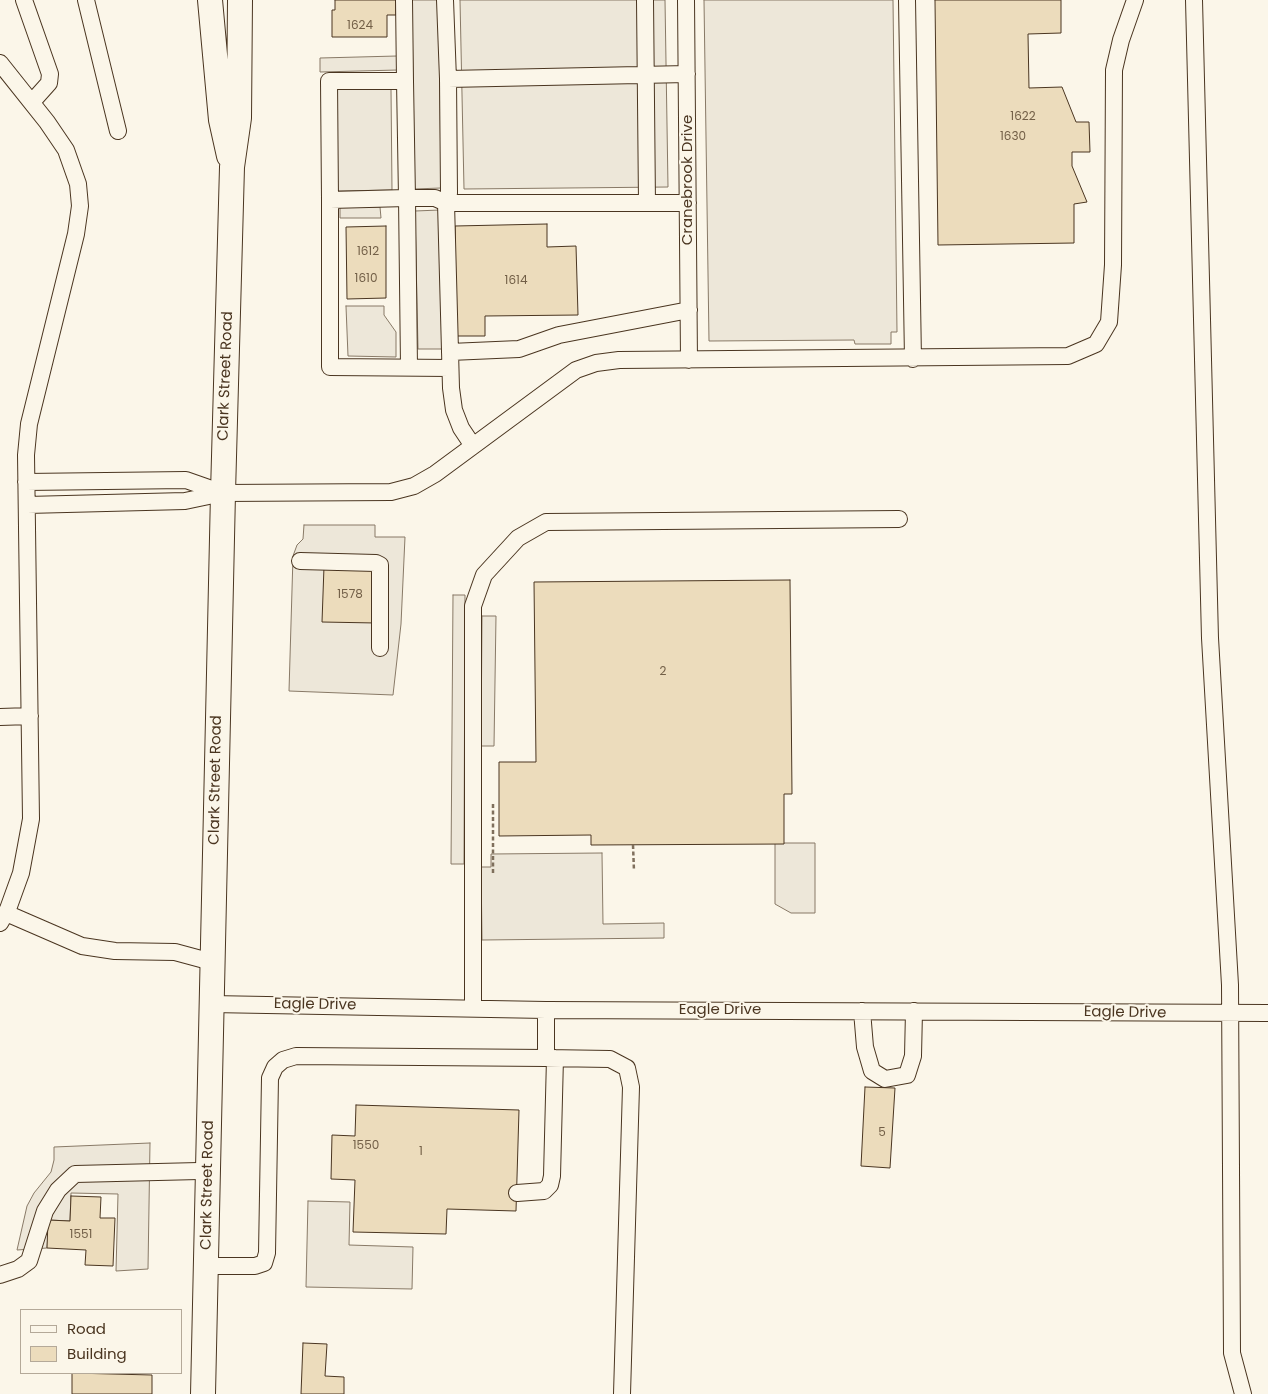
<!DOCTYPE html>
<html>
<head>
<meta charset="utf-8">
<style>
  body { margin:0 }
  #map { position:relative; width:1268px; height:1394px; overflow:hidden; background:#fbf6e9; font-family:Poppins,sans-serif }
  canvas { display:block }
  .legend { position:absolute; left:20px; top:1309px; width:162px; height:65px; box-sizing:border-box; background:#fbf6e9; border:1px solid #b4a999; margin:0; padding:6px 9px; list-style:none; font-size:15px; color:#4a3520 }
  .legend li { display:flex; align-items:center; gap:10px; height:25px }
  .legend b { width:25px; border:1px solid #b4a999 }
</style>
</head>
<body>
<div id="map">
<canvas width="1268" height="1394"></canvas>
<ul class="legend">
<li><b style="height:6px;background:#fbf6e9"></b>Road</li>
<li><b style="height:14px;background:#ecdcbc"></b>Building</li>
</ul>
</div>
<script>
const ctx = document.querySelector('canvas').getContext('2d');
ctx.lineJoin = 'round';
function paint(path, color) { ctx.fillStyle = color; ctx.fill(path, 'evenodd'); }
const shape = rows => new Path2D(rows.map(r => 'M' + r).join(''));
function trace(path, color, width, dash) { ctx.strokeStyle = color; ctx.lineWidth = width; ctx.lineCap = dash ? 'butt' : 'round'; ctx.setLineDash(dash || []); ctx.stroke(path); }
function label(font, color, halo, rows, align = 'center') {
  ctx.font = font + ' Poppins,sans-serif'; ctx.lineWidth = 4; ctx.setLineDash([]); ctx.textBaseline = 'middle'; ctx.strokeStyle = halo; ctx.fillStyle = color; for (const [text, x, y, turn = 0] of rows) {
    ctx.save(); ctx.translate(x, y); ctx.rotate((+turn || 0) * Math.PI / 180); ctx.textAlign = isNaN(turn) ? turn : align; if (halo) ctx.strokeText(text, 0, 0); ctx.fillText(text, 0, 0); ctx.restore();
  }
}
const parking = shape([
  [412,0,439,0,441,188,414,189,412,0],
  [460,0,665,0,668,187,464,189,460,0],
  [704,0,893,0,897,332,891,332,891,344,855,344,854,340,709,341,704,0],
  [397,56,398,70,320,72,320,58,397,56],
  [391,88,392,190,337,191,336,89,391,88],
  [340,207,380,207,381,218,340,218,340,207],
  [440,210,443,349,418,349,415,211,440,210],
  [346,306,384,306,384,315,396,332,396,357,348,356,346,306],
  [304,525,375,525,375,537,405,537,401,624,393,695,289,691,293,556,297,545,303,539,304,525],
  [453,595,465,595,464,864,451,864,453,595],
  [482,616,496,616,494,746,481,746,482,616],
  [775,843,815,843,815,913,791,913,775,904,775,843],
  [602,853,603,924,664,923,664,938,482,940,481,867,491,867,491,854,602,853],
  [150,1143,148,1269,116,1271,118,1194,71,1193,70,1221,49,1220,47,1248,17,1250,27,1206,34,1193,51,1172,54,1160,54,1147,150,1143],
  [308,1201,350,1202,349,1245,413,1247,412,1289,306,1287,308,1201]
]);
paint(parking, '#ede7d9');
trace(parking, '#887966', 1);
const building = shape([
  [335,0,396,0,396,15,387,15,387,37,332,37,332,10,335,10,335,0],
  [935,0,1061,0,1061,33,1028,34,1029,88,1062,87,1076,122,1089,122,1090,152,1072,152,1072,166,1087,202,1074,204,1074,243,938,245,935,0],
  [547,224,547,247,576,246,578,315,485,316,485,336,456,336,455,226,547,224],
  [386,226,386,298,347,299,346,227,386,226],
  [324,567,377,568,376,623,322,622,324,567],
  [790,580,792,794,784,794,784,844,591,845,591,835,499,836,499,762,536,762,534,582,790,580],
  [865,1087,895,1088,890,1168,861,1166,865,1087],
  [356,1105,519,1110,516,1211,447,1209,446,1234,353,1232,355,1180,331,1179,332,1135,355,1136,356,1105],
  [71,1196,101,1197,100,1218,115,1218,113,1266,85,1265,86,1250,47,1248,48,1220,70,1221,71,1196],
  [303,1343,327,1344,325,1376,344,1377,344,1394,301,1394,303,1343],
  [72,1373,152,1375,152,1394,72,1394,72,1373]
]);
paint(building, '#ecdcbc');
trace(building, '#4a3520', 1);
const minor = shape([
  [24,0,50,74,49,83,32,102],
  [86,0,118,131],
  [404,0,405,81],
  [445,0,448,79],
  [645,0,647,203],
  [686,0,689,360],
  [907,0,913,359],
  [1194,0,1210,638,1230,985,1232,1353,1243,1394],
  [0,63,47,122,66,150,78,184,80,206,76,234,29,424,26,455,31,819,21,873,8,909,0,923],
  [330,200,330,367,450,368],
  [450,352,519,349,559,335,689,310],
  [409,367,407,198,405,81,329,81,330,200,407,198,435,198,446,203,688,203],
  [473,446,461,428,454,410,451,388,446,203,449,193,448,79,687,74],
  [26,482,186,480,223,493],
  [27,505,185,501,223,493,391,492,414,486,435,474,576,370,596,363,619,360,1068,356,1096,344,1109,322,1113,265,1114,70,1121,40,1135,0],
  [300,561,376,563,380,565,380,648],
  [0,717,30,716],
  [6,913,82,946,115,951,175,952,212,962],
  [211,1004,546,1010,1268,1013],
  [473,1007,473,606,484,575,518,538,546,522,899,519],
  [546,1010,546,1058,610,1059,627,1068,631,1087,622,1394],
  [862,1011,865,1047,872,1071,885,1079,907,1075,913,1056,914,1011],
  [517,1193,544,1191,550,1185,552,1176,555,1058],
  [206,1266,255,1266,264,1263,267,1253,270,1078,275,1067,283,1060,296,1056,546,1058],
  [0,1275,18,1269,29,1261,45,1211,58,1190,75,1174,199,1171]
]);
const highway = shape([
  [210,0,221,120,229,156],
  [203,1394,223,493,232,167,239,118,240,0]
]);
trace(minor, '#4a3520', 18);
trace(highway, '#4a3520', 26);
trace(shape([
  [633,845,634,871],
  [493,873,493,804]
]), '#7f6f5c', 2.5, [4, 2.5]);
trace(minor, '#fbf6e9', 16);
trace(highway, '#fbf6e9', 24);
label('12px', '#725f47', null, [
  ["1624",360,26],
  ["1622",1023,117],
  ["1630",1013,137],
  ["1612",368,252],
  ["1610",366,279],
  ["1614",516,281],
  ["1578",350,595],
  ["2",663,672],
  ["5",882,1133],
  ["1550",366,1146],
  ["1",421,1152],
  ["1551",81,1235]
]);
label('15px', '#4a3520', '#fbf6e9', [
  ["Cranebrook Drive",688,180,-90],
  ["Clark Street Road",226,376,-88],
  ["Clark Street Road",216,780,-89],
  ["Eagle Drive",315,1005,1],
  ["Eagle Drive",720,1010],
  ["Eagle Drive",1125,1013,1],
  ["Clark Street Road",208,1185,-89]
]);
</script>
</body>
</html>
